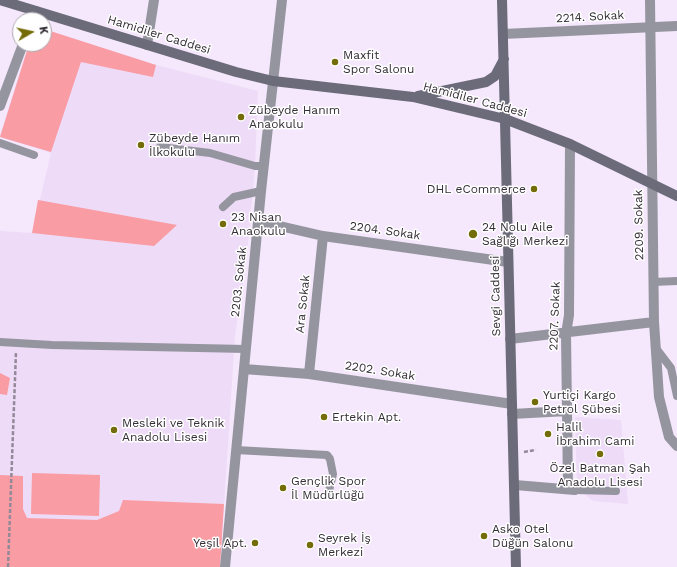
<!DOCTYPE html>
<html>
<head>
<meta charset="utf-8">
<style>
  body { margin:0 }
  #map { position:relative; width:677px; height:567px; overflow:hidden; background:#f5e7fc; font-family:"Work Sans",sans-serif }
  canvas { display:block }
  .north { position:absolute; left:12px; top:12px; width:40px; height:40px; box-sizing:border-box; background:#fff; border:1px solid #aeabaf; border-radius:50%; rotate:81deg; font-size:11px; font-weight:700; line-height:16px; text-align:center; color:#342e36 }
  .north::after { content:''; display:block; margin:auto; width:14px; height:18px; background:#736c08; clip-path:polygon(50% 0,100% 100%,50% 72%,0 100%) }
</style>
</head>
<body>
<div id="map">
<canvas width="677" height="567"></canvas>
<div class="north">K</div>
</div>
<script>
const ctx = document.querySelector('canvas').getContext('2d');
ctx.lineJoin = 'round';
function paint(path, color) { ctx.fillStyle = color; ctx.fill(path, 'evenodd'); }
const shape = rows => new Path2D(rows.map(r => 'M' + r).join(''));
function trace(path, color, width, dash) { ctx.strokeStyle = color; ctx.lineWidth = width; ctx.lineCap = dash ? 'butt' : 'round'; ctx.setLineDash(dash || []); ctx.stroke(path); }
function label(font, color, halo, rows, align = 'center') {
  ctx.font = font + ' "Work Sans",sans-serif'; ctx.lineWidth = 3; ctx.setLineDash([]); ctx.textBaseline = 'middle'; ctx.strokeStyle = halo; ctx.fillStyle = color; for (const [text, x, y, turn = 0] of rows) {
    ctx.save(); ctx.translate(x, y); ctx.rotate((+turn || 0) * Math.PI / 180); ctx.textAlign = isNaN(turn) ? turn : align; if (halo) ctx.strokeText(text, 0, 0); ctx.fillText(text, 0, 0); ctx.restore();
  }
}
paint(shape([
  [44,29,156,65,258,91,255,166,247,254,235,335,220,567,0,567,0,231,32,233,51,153,0,137,0,135,29,44,44,44],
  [575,417,621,420,628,504,593,501,577,488]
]), '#eedbf7');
paint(shape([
  [44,29,156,65,153,77,81,62,51,152,0,137,29,44,44,44],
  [38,200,177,225,154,246,32,233],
  [0,373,10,378,7,395,0,394],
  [32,473,100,475,99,516,31,514],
  [0,475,23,476,23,509,27,518,97,520,119,511,123,500,224,504,220,567,0,567]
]), '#fa9ca3');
trace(shape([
  [524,452,536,450],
  [8,567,16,352]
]), '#938998', 2.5, [4, 2]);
trace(shape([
  [0,143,34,155],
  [160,147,210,153,255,166,264,166],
  [223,207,234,197,261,191],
  [653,282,677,281],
  [0,342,52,345,246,349],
  [655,347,671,368,677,396],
  [236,450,327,455,330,459,333,474,328,495],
  [575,490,616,491]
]), '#95959f', 8);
trace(shape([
  [650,0,654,322,659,397,669,437,677,446],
  [32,20,36,11],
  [503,34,677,26],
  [147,45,154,0],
  [0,106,23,44],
  [258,221,323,236,508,262],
  [510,339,654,322],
  [244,369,309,374,512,404],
  [309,374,323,236],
  [512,414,567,411],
  [515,485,575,490],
  [568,489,566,334,569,315,570,144],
  [225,567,261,191,282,0]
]), '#95959f', 10);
trace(shape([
  [0,0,236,72,273,81,413,97,505,119,570,144,677,196],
  [502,0,516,567],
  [418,96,486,82,495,76,504,59]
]), '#6b6b79', 10);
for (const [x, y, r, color] of [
  [335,62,4,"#736c08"],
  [241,117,4,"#736c08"],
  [141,145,4,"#736c08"],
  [534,189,4,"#736c08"],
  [223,224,4,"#736c08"],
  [473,234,5,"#736c08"],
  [535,402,4,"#736c08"],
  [324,417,4,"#736c08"],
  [114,430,4,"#736c08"],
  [548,434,4,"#736c08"],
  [600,454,4,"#736c08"],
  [283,488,4,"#736c08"],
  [484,536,4,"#736c08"],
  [255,543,4,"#736c08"],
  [310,545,4,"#736c08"]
]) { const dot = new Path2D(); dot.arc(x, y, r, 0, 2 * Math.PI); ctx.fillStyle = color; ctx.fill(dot); trace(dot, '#fff', 1.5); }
label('12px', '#342e36', '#fff', [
  ["2214. Sokak",590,17,-3],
  ["Hamidiler Caddesi",159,35,17],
  ["Hamidiler Caddesi",475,100,15],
  ["2209. Sokak",639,225,-91],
  ["2204. Sokak",385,231,8],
  ["2203. Sokak",239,282,-84],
  ["Sevgi Caddesi",496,296,-91],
  ["Ara Sokak",303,304,-84],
  ["2207. Sokak",555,316,-88],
  ["2202. Sokak",380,371,9]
]);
label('12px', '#342e36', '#fff', [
  ["Maxfit",343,55],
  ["Spor Salonu",343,69],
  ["Zübeyde Hanım",249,110],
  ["Anaokulu",249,124],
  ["Zübeyde Hanım",149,138],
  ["İlkokulu",149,152],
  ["DHL eCommerce",526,189,"right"],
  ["23 Nisan",231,217],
  ["Anaokulu",231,231],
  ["24 Nolu Aile",482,227],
  ["Sağlığı Merkezi",482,241],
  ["Yurtiçi Kargo",543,395],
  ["Petrol Şübesi",543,409],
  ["Ertekin Apt.",332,417],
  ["Mesleki ve Teknik",122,423],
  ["Anadolu Lisesi",122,437],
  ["Halil",556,427],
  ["İbrahim Cami",556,441],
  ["Özel Batman Şah",600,468,"center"],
  ["Anadolu Lisesi",600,482,"center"],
  ["Gençlik Spor",291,481],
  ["İl Müdürlüğü",291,495],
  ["Asko Otel",492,529],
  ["Düğün Salonu",492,543],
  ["Seyrek İş",318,538],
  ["Merkezi",318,552],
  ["Yeşil Apt.",247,543,"right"]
], 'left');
</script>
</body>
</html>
